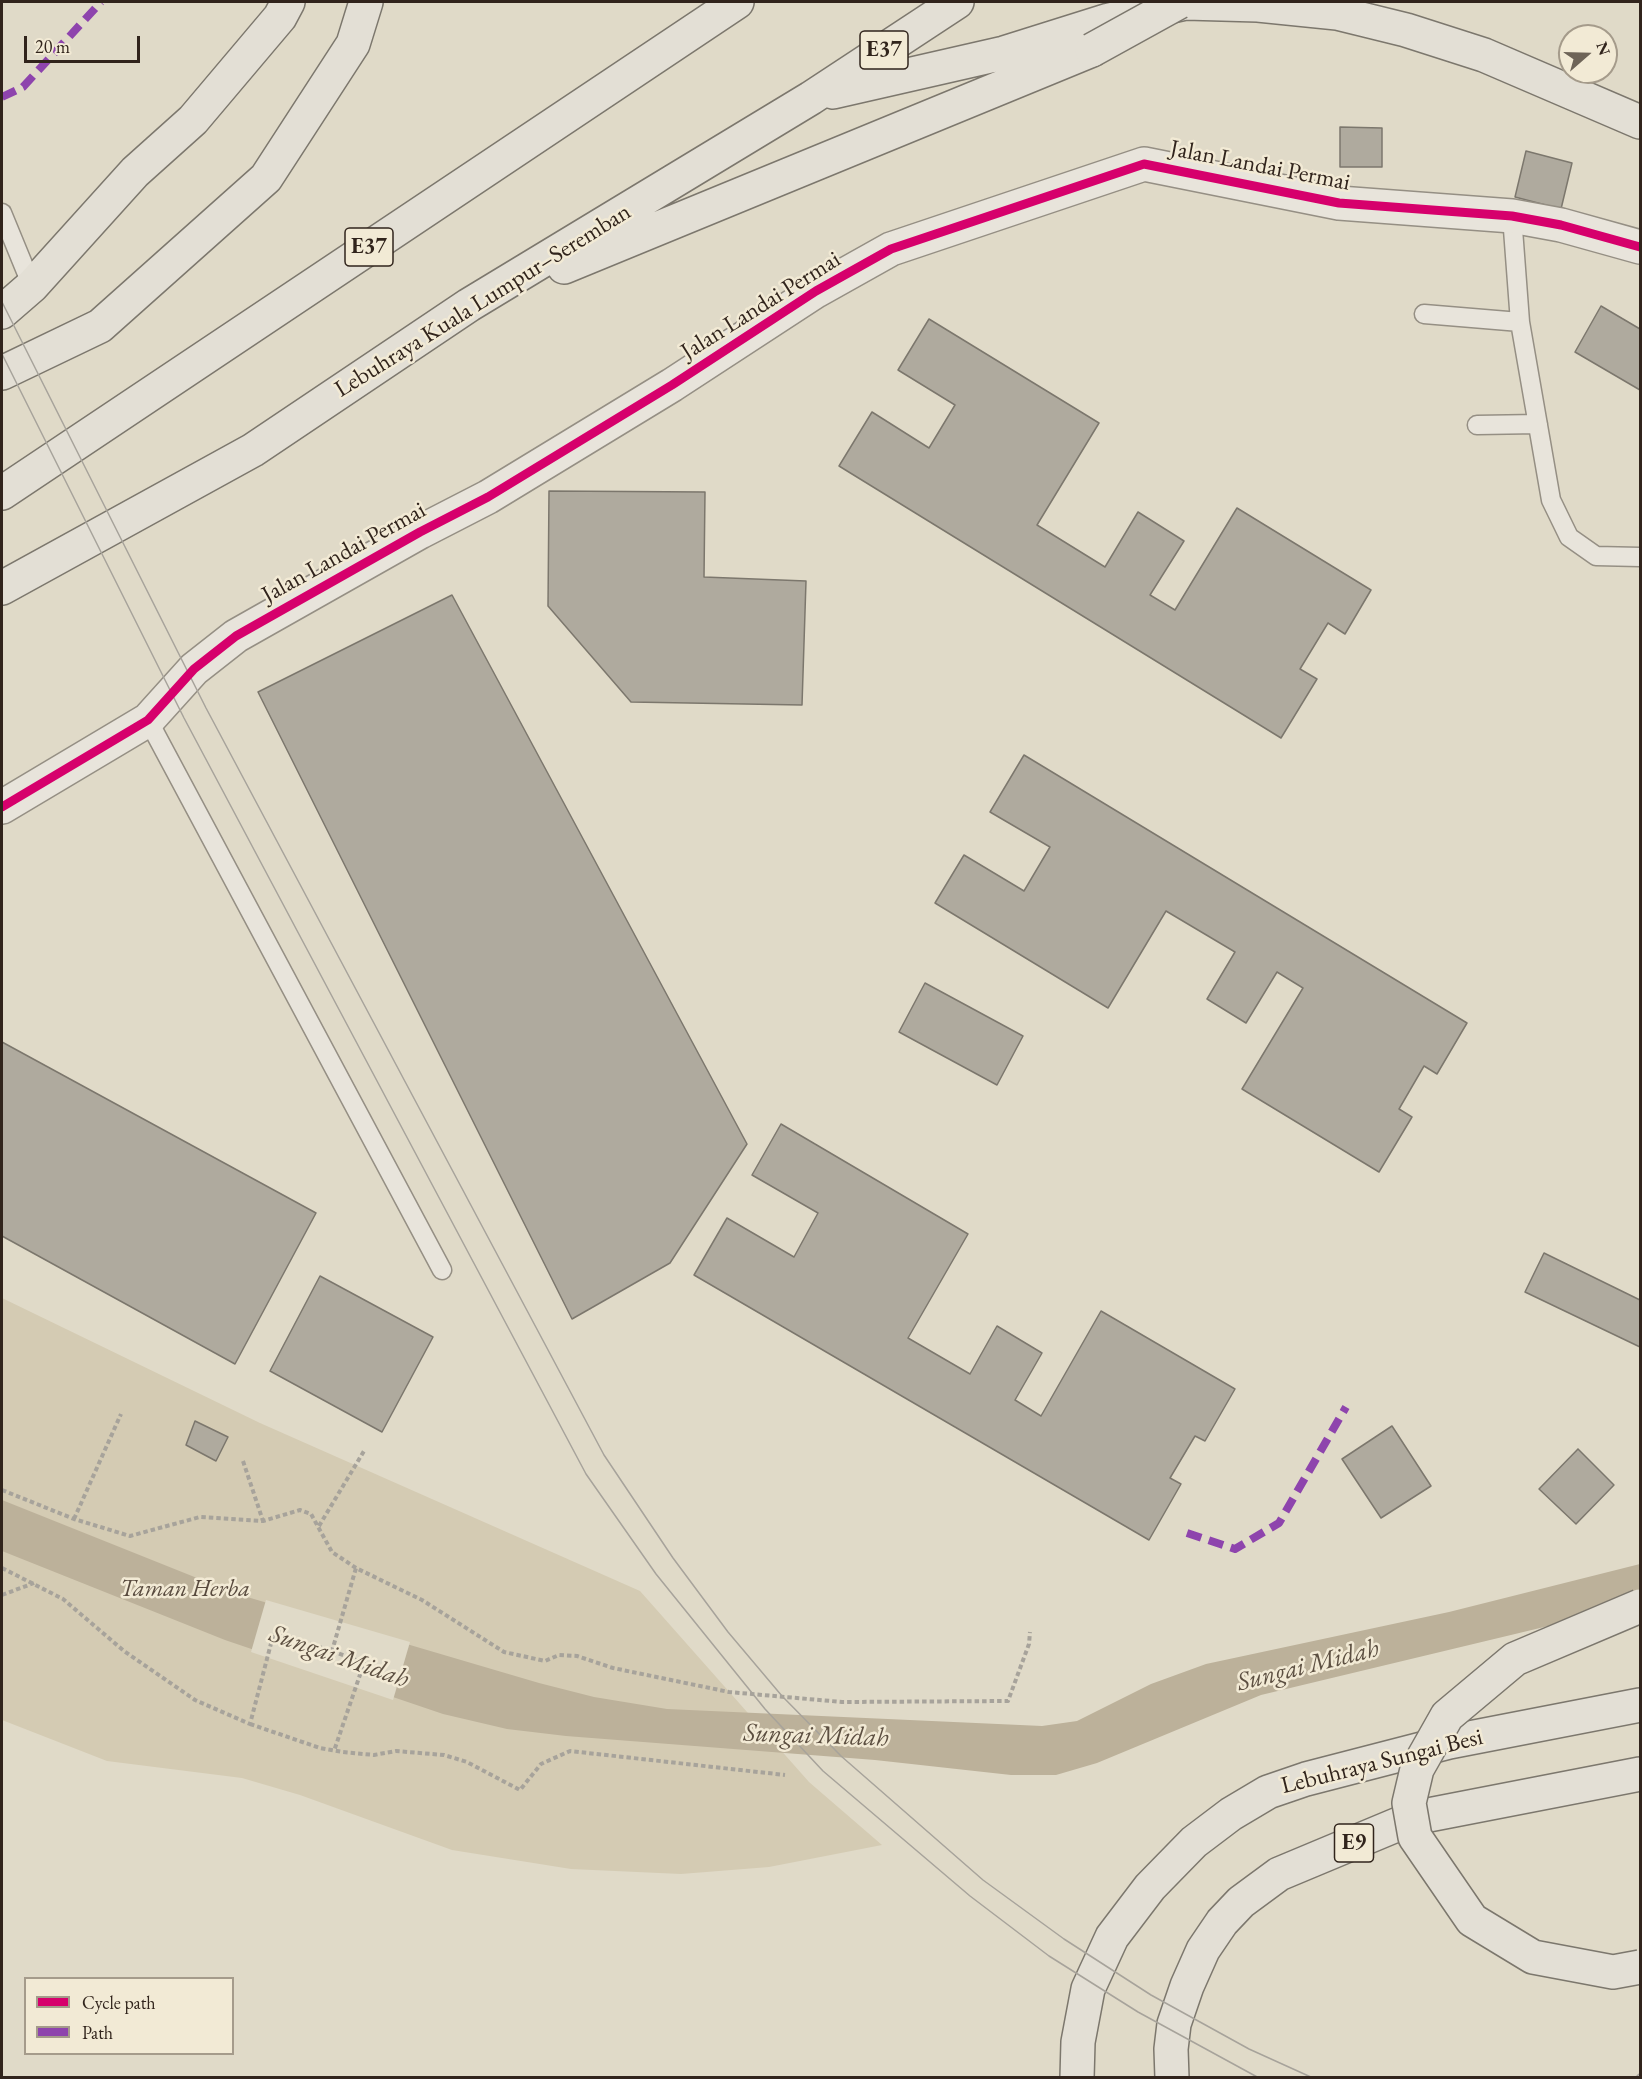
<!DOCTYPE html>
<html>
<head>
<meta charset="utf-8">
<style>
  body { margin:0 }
  #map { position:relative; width:1642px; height:2079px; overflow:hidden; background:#e0dac8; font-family:"EB Garamond",serif }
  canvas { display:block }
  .frame { position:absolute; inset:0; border:3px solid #31241c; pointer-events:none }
  .legend { position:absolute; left:24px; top:1977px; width:210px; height:78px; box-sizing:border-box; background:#f2ead5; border:2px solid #a59b8b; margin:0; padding:8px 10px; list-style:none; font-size:18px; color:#31241c }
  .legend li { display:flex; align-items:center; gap:12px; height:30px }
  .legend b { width:30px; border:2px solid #a59b8b }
  .north { position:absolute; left:1558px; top:24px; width:60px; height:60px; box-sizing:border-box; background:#f2ead5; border:2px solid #a59b8b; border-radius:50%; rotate:70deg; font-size:16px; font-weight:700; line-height:24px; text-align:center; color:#31241c }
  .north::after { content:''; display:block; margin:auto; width:21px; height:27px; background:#6e6458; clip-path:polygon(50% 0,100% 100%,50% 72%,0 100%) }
  .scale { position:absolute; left:24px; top:36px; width:116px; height:27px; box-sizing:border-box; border:3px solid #31241c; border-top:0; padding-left:8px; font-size:18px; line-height:21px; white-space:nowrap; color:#31241c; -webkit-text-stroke:4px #f2ead5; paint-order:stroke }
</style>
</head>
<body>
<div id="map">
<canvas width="1642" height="2079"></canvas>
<div class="frame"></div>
<ul class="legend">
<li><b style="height:8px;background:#d6006c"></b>Cycle path</li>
<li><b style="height:8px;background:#8e44ad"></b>Path</li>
</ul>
<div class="north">N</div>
<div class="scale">20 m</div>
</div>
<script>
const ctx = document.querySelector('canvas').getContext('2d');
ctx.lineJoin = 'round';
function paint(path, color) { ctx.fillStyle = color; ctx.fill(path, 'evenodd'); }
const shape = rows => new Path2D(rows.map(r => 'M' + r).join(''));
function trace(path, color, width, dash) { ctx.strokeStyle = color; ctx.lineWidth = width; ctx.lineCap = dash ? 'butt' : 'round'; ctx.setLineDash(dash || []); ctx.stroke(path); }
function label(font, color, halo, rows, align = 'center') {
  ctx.font = font + ' "EB Garamond",serif'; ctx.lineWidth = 5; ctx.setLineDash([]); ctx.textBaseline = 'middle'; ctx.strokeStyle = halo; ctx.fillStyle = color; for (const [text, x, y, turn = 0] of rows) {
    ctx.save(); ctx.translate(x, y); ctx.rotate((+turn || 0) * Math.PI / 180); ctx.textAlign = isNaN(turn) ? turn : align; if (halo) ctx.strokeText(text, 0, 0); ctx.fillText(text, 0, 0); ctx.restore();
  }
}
paint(shape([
  [2,1298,260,1423,640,1591,809,1782,882,1845,769,1867,681,1874,571,1869,452,1850,300,1795,242,1778,107,1761,2,1720]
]), '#d4cbb3');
paint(shape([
  [2,1500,237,1594,539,1683,594,1697,667,1709,1042,1726,1077,1721,1151,1684,1206,1664,1449,1612,1640,1564,1640,1604,1261,1695,1097,1763,1056,1775,1011,1775,875,1760,566,1736,507,1729,443,1714,225,1640,2,1551]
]), '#bcb19a');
paint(shape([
  [266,1600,410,1642,393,1700,251,1652]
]), '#e0dac8');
const building = shape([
  [1340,127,1382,128,1382,167,1340,167,1340,127],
  [1526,151,1572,163,1561,209,1515,197,1526,151],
  [1601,306,1640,329,1640,390,1575,352,1601,306],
  [929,319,1099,423,1037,525,1105,567,1138,512,1184,541,1150,595,1175,610,1237,508,1371,590,1345,634,1328,623,1300,669,1317,679,1281,738,839,466,872,412,929,448,955,405,898,370,929,319],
  [549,491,705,492,704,577,806,581,802,705,631,702,548,606,549,491],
  [452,595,747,1144,670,1263,572,1319,258,692,452,595],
  [1024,755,1467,1023,1437,1074,1424,1066,1399,1109,1412,1117,1379,1172,1242,1089,1303,988,1277,972,1246,1023,1207,999,1235,952,1166,911,1108,1008,935,903,964,855,1024,891,1050,847,990,812,1024,755],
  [925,983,1023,1036,997,1085,899,1032,925,983],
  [2,1042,316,1213,235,1364,2,1236,2,1042],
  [781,1124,968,1234,908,1338,970,1374,997,1326,1042,1353,1015,1400,1041,1416,1101,1311,1235,1389,1205,1441,1195,1436,1170,1478,1181,1484,1149,1540,694,1275,727,1218,794,1257,818,1213,752,1175,781,1124],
  [1544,1253,1640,1300,1640,1347,1525,1292,1544,1253],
  [320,1276,433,1337,382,1432,270,1371,320,1276],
  [195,1421,228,1437,216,1461,186,1445,195,1421],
  [1392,1426,1431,1486,1381,1518,1342,1459,1392,1426],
  [1578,1449,1614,1485,1576,1524,1539,1489,1578,1449]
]);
paint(building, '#afaa9e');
trace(building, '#7c776d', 1.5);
const service = shape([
  [2,213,32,286],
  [1424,314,1520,322,1512,216],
  [1520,322,1551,500,1569,537,1596,556,1640,557],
  [1477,425,1538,424],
  [148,720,442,1270]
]);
const minor = shape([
  [2,807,148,720,194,669,236,636,420,532,488,497,672,385,816,291,891,249,1144,164,1339,203,1512,216,1561,225,1640,247]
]);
const motorway = shape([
  [833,92,1004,53,1109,20,1186,3,1258,5,1337,13,1406,30,1484,55,1640,122],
  [564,267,1092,50],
  [2,312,32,286,135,172,193,120,280,17,288,2],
  [2,373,100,326,266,178,353,44,366,2],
  [2,493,737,2],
  [2,588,253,450,469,305,811,98,957,2],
  [1077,2078,1078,2042,1088,1989,1112,1937,1150,1887,1194,1842,1231,1814,1268,1792,1306,1779,1449,1742,1640,1705],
  [1172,2078,1171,2049,1174,2024,1187,1986,1203,1950,1222,1922,1241,1902,1279,1874,1413,1818,1640,1774]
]);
trace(service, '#958f84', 21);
trace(minor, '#958f84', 36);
trace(motorway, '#7c776d', 36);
trace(shape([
  [243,1461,263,1521],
  [2,1490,74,1519,130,1536,200,1517,263,1521,300,1510,311,1514,332,1552,356,1568,422,1600,504,1652,545,1661,559,1655,577,1656,613,1668,729,1692,842,1702,1008,1701,1029,1644,1030,1632],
  [74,1519,121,1414],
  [319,1526,364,1451],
  [2,1568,63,1599,124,1651,195,1700,250,1724,274,1632,332,1651,356,1568],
  [2,1595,34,1583],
  [332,1651,364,1663,334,1751],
  [250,1724,320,1748,343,1752,374,1755,396,1751,444,1755,467,1762,520,1790,541,1764,570,1751,785,1775]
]), '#a7a39b', 4, [4.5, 3]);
trace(service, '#e8e4db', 18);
trace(minor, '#e8e4db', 33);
trace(motorway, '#e3dfd5', 33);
trace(shape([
  [2,302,206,708,604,1455,673,1558,728,1632,782,1696,841,1756,983,1880,1064,1939,1151,1995,1249,2049,1313,2078],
  [2,354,184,718,586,1474,656,1574,765,1709,823,1771,970,1896,1049,1956,1138,2012,1259,2078]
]), '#a7a39b', 1.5);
const rail = shape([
  [1639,2078,1640,2077]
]);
trace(rail, '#a7a39b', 7);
trace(rail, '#f2ead5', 4.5, [14]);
const motorwayBridge = shape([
  [1092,50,1179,2],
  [1640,1606,1515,1659,1447,1716,1417,1769,1409,1803,1415,1837,1472,1920,1533,1957,1613,1972,1640,1967]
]);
trace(motorwayBridge, '#7c776d', 36, []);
trace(motorwayBridge, '#e3dfd5', 33);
trace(shape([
  [2,97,23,87,101,2],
  [1187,1533,1235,1549,1279,1523,1346,1407]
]), '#8e44ad', 8, [15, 8]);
trace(shape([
  [2,807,148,720,194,669,236,636,420,532,488,497,672,385,816,291,891,249,1144,164,1339,203,1512,216,1561,225,1640,247]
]), '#d6006c', 9);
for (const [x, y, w] of [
  [884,50,48],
  [369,247,48],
  [1354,1843,39]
]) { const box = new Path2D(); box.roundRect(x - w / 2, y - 19, w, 38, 4.5); ctx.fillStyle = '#f2ead5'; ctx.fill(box); trace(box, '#31241c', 1.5); }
label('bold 22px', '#31241c', null, [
  ["E37",884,50],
  ["E37",369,247],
  ["E9",1354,1843]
]);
label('24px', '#31241c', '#f2ead5', [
  ["Jalan Landai Permai",1260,166,11],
  ["Lebuhraya Kuala Lumpur–Seremban",483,301,-32],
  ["Jalan Landai Permai",761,306,-32],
  ["Jalan Landai Permai",344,553,-29],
  ["Lebuhraya Sungai Besi",1382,1762,-14]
]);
label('italic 24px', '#584a3e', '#f2ead5', [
  ["Taman Herba",185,1589]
]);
label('italic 26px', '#5c4f41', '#f2ead5', [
  ["Sungai Midah",339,1657,19],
  ["Sungai Midah",1308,1666,-14],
  ["Sungai Midah",816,1736,2]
]);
</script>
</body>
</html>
